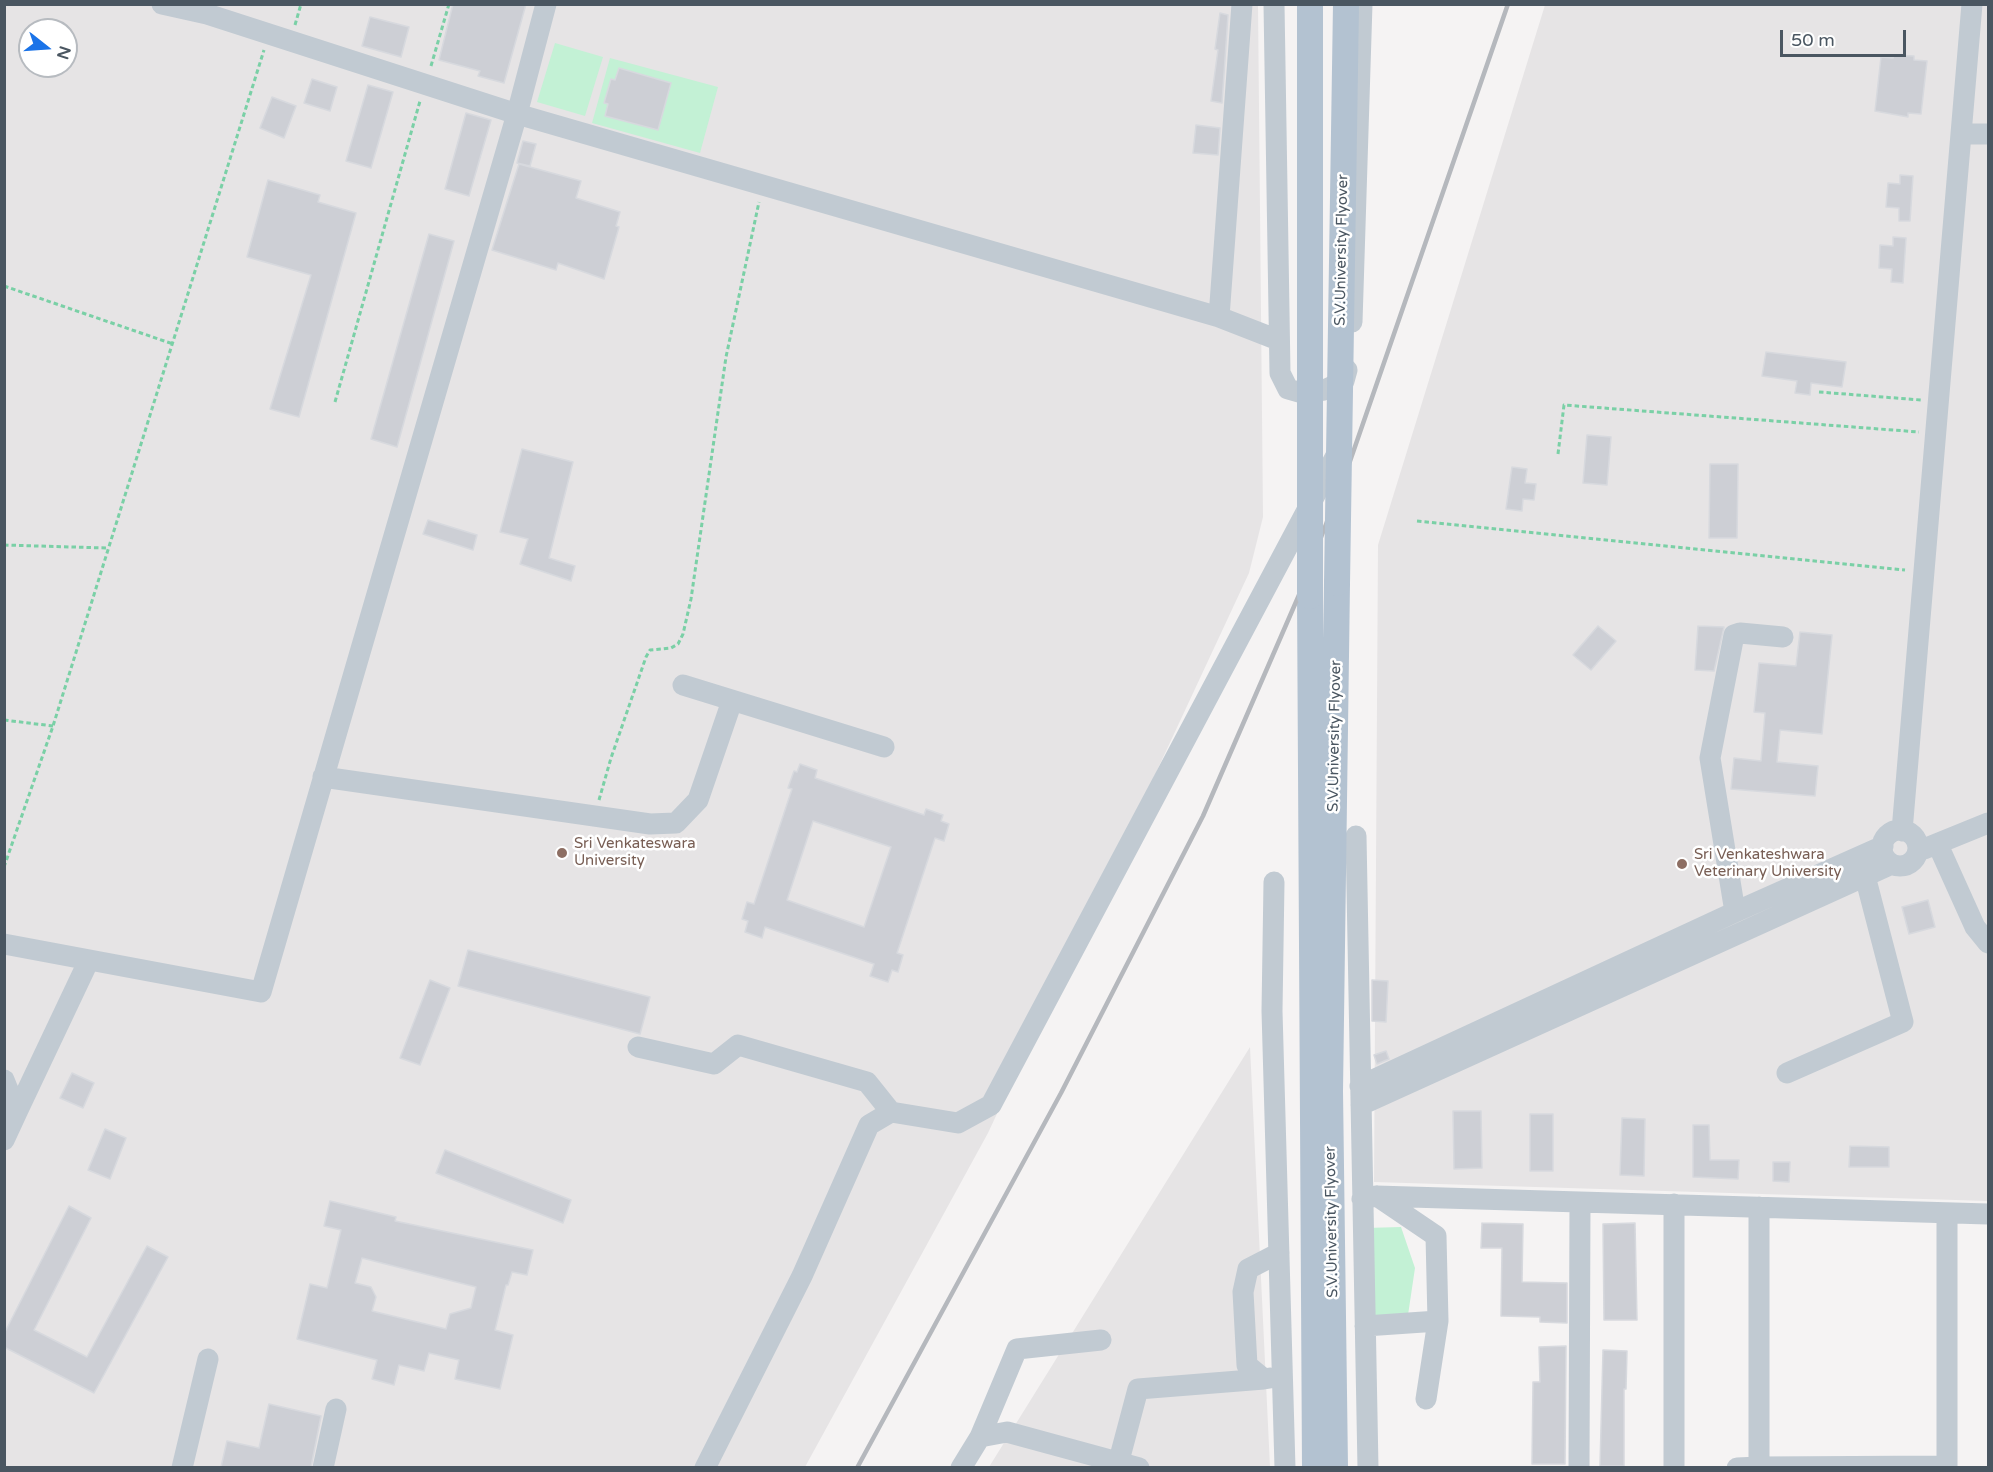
<!DOCTYPE html>
<html>
<head>
<meta charset="utf-8">
<style>
  body { margin:0 }
  #map { position:relative; width:1993px; height:1472px; overflow:hidden; background:#f5f3f3; font-family:"Varela Round",sans-serif }
  canvas { display:block }
  .frame { position:absolute; inset:0; border:6px solid #4a5661; pointer-events:none }
  .north { position:absolute; left:18px; top:18px; width:60px; height:60px; box-sizing:border-box; background:#fff; border:2px solid #b7bbc0; border-radius:50%; rotate:107deg; font-size:16px; font-weight:700; line-height:24px; text-align:center; color:#4a5661 }
  .north::after { content:''; display:block; margin:auto; width:21px; height:27px; background:#1a73e8; clip-path:polygon(50% 0,100% 100%,50% 72%,0 100%) }
  .scale { position:absolute; left:1780px; top:30px; width:126px; height:27px; box-sizing:border-box; border:3px solid #4a5661; border-top:0; padding-left:8px; font-size:18px; line-height:21px; white-space:nowrap; color:#4a5661; -webkit-text-stroke:4px #fff; paint-order:stroke }
</style>
</head>
<body>
<div id="map">
<canvas width="1993" height="1472"></canvas>
<div class="frame"></div>
<div class="north">N</div>
<div class="scale">50 m</div>
</div>
<script>
const ctx = document.querySelector('canvas').getContext('2d');
ctx.lineJoin = 'round';
function paint(path, color) { ctx.fillStyle = color; ctx.fill(path, 'evenodd'); }
const shape = rows => new Path2D(rows.map(r => 'M' + r).join(''));
function trace(path, color, width, dash) { ctx.strokeStyle = color; ctx.lineWidth = width; ctx.lineCap = dash ? 'butt' : 'round'; ctx.setLineDash(dash || []); ctx.stroke(path); }
function label(font, color, halo, rows, align = 'center') {
  ctx.font = font + ' "Varela Round",sans-serif'; ctx.lineWidth = 5; ctx.setLineDash([]); ctx.textBaseline = 'middle'; ctx.strokeStyle = halo; ctx.fillStyle = color; for (const [text, x, y, turn = 0] of rows) {
    ctx.save(); ctx.translate(x, y); ctx.rotate((+turn || 0) * Math.PI / 180); ctx.textAlign = isNaN(turn) ? turn : align; if (halo) ctx.strokeText(text, 0, 0); ctx.fillText(text, 0, 0); ctx.restore();
  }
}
paint(shape([
  [5,5,1258,5,1263,517,1249,573,988,1133,805,1467,5,1468],
  [30,30,66,30,66,66,30,66],
  [1545,5,1988,5,1988,1201,1374,1182,1378,545],
  [1250,1047,1270,1467,989,1467]
]), '#e6e4e5');
paint(shape([
  [555,43,603,57,585,116,537,102],
  [610,58,718,87,700,153,592,123],
  [1401,1227,1415,1268,1408,1315,1368,1316,1365,1228]
]), '#c3f1d5');
const building = shape([
  [453,4,526,4,504,83,478,76,480,71,439,60,453,4],
  [1220,13,1228,15,1222,103,1211,101,1218,50,1215,49,1220,13],
  [370,17,409,27,401,57,362,46,370,17],
  [1894,55,1914,56,1914,60,1927,61,1921,114,1908,113,1908,117,1875,111,1881,57,1893,58,1894,55],
  [619,68,671,83,658,130,605,116,608,104,604,103,611,79,615,80,619,68],
  [312,79,337,87,330,111,304,103,312,79],
  [368,85,393,92,371,168,346,161,368,85],
  [272,97,296,106,284,138,260,128,272,97],
  [466,113,491,120,469,196,445,189,466,113],
  [1196,125,1220,128,1218,155,1193,153,1196,125],
  [523,141,536,144,530,166,517,163,523,141],
  [519,164,581,181,576,198,620,212,616,226,619,227,604,279,558,263,556,270,492,250,519,164],
  [1900,175,1913,176,1910,221,1899,221,1899,208,1886,207,1888,183,1900,184,1900,175],
  [268,180,320,195,318,202,356,213,299,417,270,409,311,275,247,257,268,180],
  [429,234,454,241,397,447,371,439,429,234],
  [1893,237,1906,238,1903,283,1891,282,1892,269,1879,268,1880,245,1893,246,1893,237],
  [1766,352,1846,362,1842,387,1811,383,1810,395,1795,393,1797,381,1762,376,1766,352],
  [1587,435,1611,437,1607,485,1583,483,1587,435],
  [522,449,573,462,549,558,575,566,571,581,520,564,528,539,500,532,522,449],
  [1710,464,1738,464,1737,538,1709,538,1710,464],
  [1512,467,1527,469,1525,483,1536,484,1534,500,1523,499,1522,511,1506,509,1512,467],
  [428,520,477,535,473,550,423,534,428,520],
  [1598,626,1616,641,1591,670,1573,655,1598,626],
  [1698,626,1724,627,1714,671,1695,670,1698,626],
  [1800,632,1832,635,1822,734,1780,730,1777,762,1818,766,1815,796,1731,789,1734,758,1761,761,1765,713,1754,712,1759,663,1796,666,1800,632],
  [800,764,817,770,815,778,924,815,926,809,943,815,941,821,949,824,944,841,935,838,897,953,903,955,898,972,892,970,888,982,870,976,874,964,765,927,762,938,745,932,748,921,742,919,747,902,754,904,792,789,788,788,794,771,797,772,800,764],
  [813,821,891,847,864,927,787,900,813,821],
  [1928,900,1935,927,1909,934,1902,907,1928,900],
  [468,950,650,997,640,1034,458,986,468,950],
  [430,980,450,988,420,1065,400,1058,430,980],
  [1372,980,1388,981,1386,1022,1372,1021,1372,980],
  [1386,1051,1389,1059,1377,1064,1374,1055,1386,1051],
  [72,1073,94,1083,83,1108,60,1098,72,1073],
  [1453,1111,1481,1111,1482,1168,1454,1169,1453,1111],
  [1530,1114,1553,1114,1553,1171,1530,1171,1530,1114],
  [1622,1118,1645,1119,1644,1176,1620,1175,1622,1118],
  [1693,1125,1709,1125,1710,1160,1739,1160,1738,1179,1693,1177,1693,1125],
  [105,1129,126,1138,110,1179,88,1170,105,1129],
  [1850,1146,1889,1147,1889,1167,1849,1167,1850,1146],
  [445,1150,571,1200,563,1223,436,1173,445,1150],
  [1773,1162,1790,1162,1789,1182,1773,1181,1773,1162],
  [330,1201,396,1217,395,1221,533,1250,527,1275,512,1272,508,1285,506,1285,495,1330,513,1335,500,1389,455,1379,459,1360,429,1353,424,1371,399,1365,394,1385,372,1379,377,1360,297,1339,310,1284,327,1288,341,1230,324,1226,330,1201],
  [362,1258,476,1287,471,1308,450,1314,446,1329,372,1311,376,1297,371,1287,355,1283,362,1258],
  [69,1206,91,1218,34,1330,87,1357,147,1246,168,1257,94,1393,4,1347,4,1334,69,1206],
  [1482,1223,1523,1224,1522,1282,1567,1283,1567,1323,1540,1322,1540,1317,1501,1316,1502,1248,1481,1248,1482,1223],
  [1635,1223,1637,1320,1604,1320,1603,1224,1635,1223],
  [1566,1346,1565,1464,1532,1464,1533,1382,1540,1382,1539,1347,1566,1346],
  [1603,1350,1627,1351,1626,1389,1624,1389,1624,1466,1600,1466,1603,1350],
  [269,1404,321,1416,311,1467,221,1467,227,1441,259,1448,269,1404]
]);
paint(building, '#cdcfd5');
trace(building, '#d7d9de', 1.5);
trace(shape([
  [295,25,301,4],
  [431,66,449,4],
  [4,286,173,344],
  [1819,392,1921,400],
  [335,402,420,101],
  [1558,454,1564,405,1919,432],
  [1417,521,1905,570],
  [4,545,106,548],
  [4,720,53,726],
  [599,800,611,758,646,657,650,650,671,648,678,644,683,634,691,599,726,357,759,202],
  [4,867,53,726,264,50]
]), '#7ad0a6', 3, [4.5, 3]);
trace(shape([
  [162,4,207,14,517,114,546,4],
  [1274,4,1280,373,1288,389,1302,393,1324,390,1344,381,1347,370],
  [1961,134,1988,134],
  [1219,317,1242,4],
  [1352,322,1362,4],
  [683,685,884,747],
  [323,777,650,824,676,823,698,800,732,701],
  '1882 848a18 18 0 1 1 36 0a18 18 0 1 1-36 0Z',
  [1902,831,1972,4],
  [1356,836,1368,1468],
  [1938,845,1975,927,1988,943],
  [1924,849,1988,823],
  [1274,882,1272,1011,1285,1468],
  [1735,912,1710,758,1734,635,1740,633,1783,637],
  [4,944,261,992,517,114,1219,317,1278,340],
  [638,1047,714,1064,738,1045,867,1082,891,1112],
  [1787,1073,1903,1022,1865,876],
  [4,1080,17,1112,4,1140],
  [1360,1086,1735,912,1883,846],
  [1361,1105,1892,864],
  [17,1112,89,960],
  [1362,1199,1376,1196,1988,1214],
  [1674,1204,1674,1468],
  [1947,1213,1947,1468],
  [1365,1326,1438,1321,1436,1236,1377,1196],
  [1270,1378,1264,1379,1247,1365,1243,1292,1248,1269,1279,1253],
  [1426,1399,1438,1321],
  [980,1437,1017,1349,1101,1340],
  [1759,1467,1947,1466],
  [182,1468,208,1359],
  [323,1468,336,1409],
  [705,1468,802,1276,869,1125,891,1112,958,1123,991,1105,1339,450],
  [961,1468,980,1437,1007,1432,1139,1468],
  [1117,1468,1138,1389,1264,1379],
  [1579,1468,1580,1202],
  [1737,1468,1759,1467,1759,1207]
]), '#c1cad2', 21);
trace(shape([
  [1310,596,1315,1468],
  [1335,1468,1330,1091,1337,583]
]), '#b3c2d1', 26);
trace(shape([
  [857,1468,1061,1093,1203,816,1299,595,1349,464,1508,4]
]), '#b5b8bd', 4.5);
trace(shape([
  [1310,4,1310,596],
  [1337,583,1346,4]
]), '#b3c2d1', 26);
for (const [x, y, r, color] of [
  [562,853,6,"#8d6e63"],
  [1682,864,6,"#8d6e63"]
]) { const dot = new Path2D(); dot.arc(x, y, r, 0, 2 * Math.PI); ctx.fillStyle = color; ctx.fill(dot); trace(dot, '#fff', 2); }
label('15px', '#4a5661', '#fff', [
  ["S.V.University Flyover",1342,250,-89],
  ["S.V.University Flyover",1335,736,-89],
  ["S.V.University Flyover",1332,1222,-91]
]);
label('15px', '#785e54', '#fff', [
  ["Sri Venkateswara",574,844],
  ["University",574,861],
  ["Sri Venkateshwara",1694,855],
  ["Veterinary University",1694,872]
], 'left');
</script>
</body>
</html>
